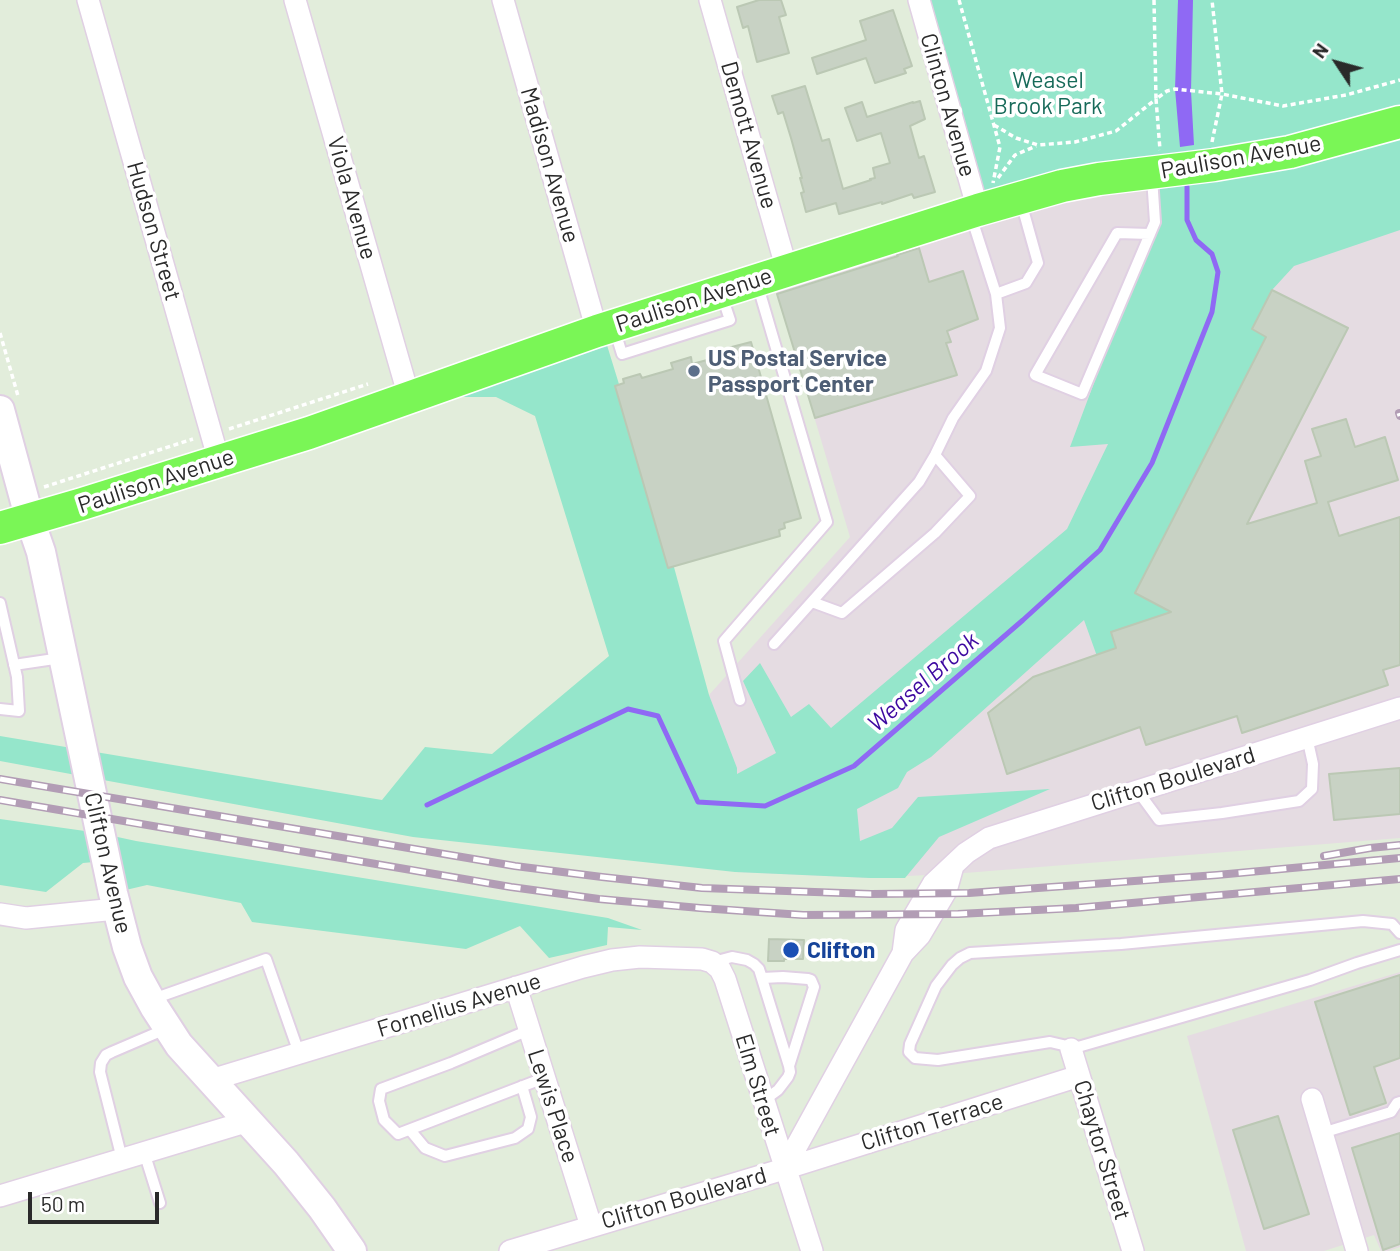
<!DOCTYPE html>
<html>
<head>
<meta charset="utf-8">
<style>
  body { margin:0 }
  #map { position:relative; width:1400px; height:1251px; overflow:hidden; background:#e2eddb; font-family:Barlow,sans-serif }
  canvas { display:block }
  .north { position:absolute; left:1302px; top:28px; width:70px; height:70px; -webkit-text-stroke:5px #fff; paint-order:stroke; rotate:306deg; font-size:19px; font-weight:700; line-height:28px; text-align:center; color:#2a2a2a }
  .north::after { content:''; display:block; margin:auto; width:24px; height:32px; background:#2a2a2a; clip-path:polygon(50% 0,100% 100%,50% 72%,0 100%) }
  .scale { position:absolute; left:28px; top:1192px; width:131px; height:32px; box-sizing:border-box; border:4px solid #2a2a2a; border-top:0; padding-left:9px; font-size:21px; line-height:24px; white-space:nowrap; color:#2a2a2a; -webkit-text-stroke:5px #fff; paint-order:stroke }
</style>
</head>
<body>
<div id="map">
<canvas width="1400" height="1251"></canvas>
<div class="north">N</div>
<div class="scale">50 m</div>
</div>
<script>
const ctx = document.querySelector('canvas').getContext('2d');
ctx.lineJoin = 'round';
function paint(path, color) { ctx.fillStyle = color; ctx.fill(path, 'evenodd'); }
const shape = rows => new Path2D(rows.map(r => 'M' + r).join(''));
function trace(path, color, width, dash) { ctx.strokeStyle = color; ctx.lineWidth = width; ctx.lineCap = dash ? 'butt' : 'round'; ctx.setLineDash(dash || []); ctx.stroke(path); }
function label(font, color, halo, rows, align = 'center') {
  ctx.font = font + ' Barlow,sans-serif'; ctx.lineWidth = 7; ctx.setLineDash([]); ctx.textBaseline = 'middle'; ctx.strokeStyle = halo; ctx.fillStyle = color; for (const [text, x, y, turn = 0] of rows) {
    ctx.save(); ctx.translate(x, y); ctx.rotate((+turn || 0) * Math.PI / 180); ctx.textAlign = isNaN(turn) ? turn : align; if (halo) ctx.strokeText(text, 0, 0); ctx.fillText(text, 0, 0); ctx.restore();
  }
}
paint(shape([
  [1400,161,1400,838,965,873,870,878,735,872,709,695,850,537,776,289,1068,195,1158,187,1158,212],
  [1400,972,1400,1247,1388,1251,1381,1251,1374,1235,1324,1251,1246,1251,1187,1036]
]), '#e5dce2');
paint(shape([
  [929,0,1400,0,1400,230,1294,266,1272,290,1252,329,1266,337,1135,593,1171,612,1111,632,1121,665,1103,673,1084,620,931,757,907,772,898,788,857,809,860,841,892,828,918,797,1050,789,939,837,905,878,870,878,735,872,413,837,0,761,0,736,382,800,425,747,492,754,609,656,535,416,496,397,409,397,602,329,663,527,709,695,737,768,737,774,776,753,743,681,760,663,791,717,809,704,831,728,1067,529,1108,444,1070,447,1158,212,1158,187,978,210],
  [0,819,99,833,136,841,608,918,642,930,608,927,607,945,549,958,520,926,466,949,252,922,241,903,147,885,113,893,105,861,83,863,46,892,0,885]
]), '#95e6cb');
paint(shape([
  [1178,0,1193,0,1191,91,1194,145,1180,147,1175,89]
]), '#8f69f4');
trace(shape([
  [427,805,628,709,658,716,698,802,765,806,854,766,1023,620,1100,550,1152,463,1212,312,1218,272,1212,254,1196,240,1187,220,1187,187]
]), '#8f69f4', 5);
const building = shape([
  [759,0,781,0,786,15,779,17,789,53,757,62,748,26,743,28,737,7,759,0],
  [893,10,912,66,904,69,906,73,875,83,866,58,817,74,812,58,866,40,860,21,893,10],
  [805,86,822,141,829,139,843,189,871,180,870,179,875,178,873,168,890,163,881,133,857,141,845,108,862,102,867,117,913,102,913,103,920,101,925,119,910,126,919,158,924,156,935,192,914,198,912,194,882,204,882,202,839,214,836,203,806,212,801,193,804,192,800,178,802,178,791,138,783,112,778,114,772,96,805,86],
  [919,248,929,282,963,271,978,319,947,331,951,342,946,343,957,375,815,418,777,294,898,256,897,255,919,248],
  [1272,290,1348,328,1247,524,1317,503,1305,461,1321,456,1312,429,1346,419,1355,447,1385,437,1398,480,1328,502,1339,536,1400,517,1400,665,1383,670,1388,685,1242,733,1237,716,1146,745,1140,727,1007,774,988,713,1033,677,1116,648,1111,632,1171,612,1135,593,1266,337,1252,329,1272,290],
  [751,342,801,518,784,523,785,528,779,530,780,536,668,568,615,386,624,383,623,379,640,374,642,378,673,369,671,363,691,357,692,364,726,355,724,349,751,342],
  [1400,768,1400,814,1334,820,1329,774,1400,768],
  [769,939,804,940,803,959,784,959,784,961,768,961,769,939],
  [1400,975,1400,1058,1374,1067,1386,1103,1350,1115,1315,1002,1400,975],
  [1278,1116,1309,1214,1264,1229,1233,1130,1278,1116],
  [1400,1133,1400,1244,1383,1250,1352,1148,1400,1133]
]);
paint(building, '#c8d2c4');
trace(building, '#bbc8b4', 2);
const service = shape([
  [971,216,996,294,1026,283,1038,263,1021,202],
  [1150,234,1117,233,1035,375,1082,394,1155,222,1152,177],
  [614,328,622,354,730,320,721,293],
  [812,602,842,613,935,533,970,496,935,455],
  [0,603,17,677,19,711,0,709],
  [774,644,919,482,935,455,953,418,986,371,1000,328,996,294],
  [14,665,61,658],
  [740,700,724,641,827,522,757,283],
  [1137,790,1159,820,1222,813,1299,801,1312,789,1313,764,1307,737],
  [1400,933,1392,924,1363,921,1121,944,970,953,960,958,952,965,936,986,910,1044,909,1052,915,1058,938,1060,1050,1042,1063,1045,1071,1049,1310,980,1357,963,1400,950],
  [713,962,732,957,747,960,754,964,759,969,789,1066],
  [762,978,783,977,808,979,811,980,814,987,789,1066,790,1072,788,1077,778,1090,763,1101],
  [153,999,266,959,299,1053],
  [529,1030,451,1063,381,1089,379,1101,384,1120,398,1134,544,1078],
  [410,1130,425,1148,445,1156,515,1138,528,1129,531,1117,522,1086],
  [1322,1133,1391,1112,1397,1103,1400,1102],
  [144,1152,160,1203],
  [122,1159,100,1072,101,1063,106,1055,112,1052,168,1028]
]);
const minor = shape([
  [88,0,219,461],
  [295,0,409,397],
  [503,0,597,331],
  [710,0,787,270],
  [919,0,978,210],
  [0,914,26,918,116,909],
  [903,953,906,930,933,884,966,853,989,838,1400,708],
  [516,987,591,1226],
  [1071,1049,1133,1251],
  [211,1080,583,967,612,960,640,957,702,959,712,962,720,969,725,979,812,1251],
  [1312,1099,1357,1251],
  [784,1169,903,953,920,935,946,891,953,866],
  [0,1196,249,1121],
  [510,1251,784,1169,1079,1076]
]);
const secondary = shape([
  [0,410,30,520,41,552,113,893,127,947,138,977,155,1008,179,1045,286,1163,322,1208,352,1251]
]);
const primary = shape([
  [0,528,82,504,309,433,597,331,978,210,1062,186,1099,179,1214,165,1290,152,1400,122]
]);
trace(service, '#e0d0e3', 14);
trace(minor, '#e0d0e3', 24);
trace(secondary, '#e0d0e3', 32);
trace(primary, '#fff', 35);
trace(shape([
  [959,0,1000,147,993,183],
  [1154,0,1156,99,1167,91,1175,89,1222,94,1212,0],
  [1156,99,1160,150],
  [994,125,1016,138,1038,145,1075,142,1116,131,1156,99],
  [1212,142,1222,94,1283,106,1346,95,1400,80],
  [998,178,1015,155,1036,146],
  [0,333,18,396],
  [229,429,368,384],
  [44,487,193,439]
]), '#fff', 3.5, [5, 3.5]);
trace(service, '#fff', 10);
trace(minor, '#fff', 21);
trace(secondary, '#fff', 28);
trace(primary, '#7af656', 32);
const rail = shape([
  [1399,413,1400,416],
  [0,779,515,866,602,877,702,888,871,894,969,893,1217,875,1400,858],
  [0,800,511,887,599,899,700,908,803,915,958,914,1076,908,1400,879],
  [1324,856,1370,848,1400,845]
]);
trace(rail, '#b29db5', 8);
trace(rail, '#fff', 5, [16]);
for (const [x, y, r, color] of [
  [694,371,7,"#5c6f8a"],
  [791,950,9,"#1a4fb4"]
]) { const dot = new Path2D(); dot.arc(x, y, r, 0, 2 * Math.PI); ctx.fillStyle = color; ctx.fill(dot); trace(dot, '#fff', 2.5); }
label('23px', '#176a59', '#fff', [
  ["Weasel",1048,80],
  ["Brook Park",1048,106]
]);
label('23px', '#2a2a2a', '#fff', [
  ["Clinton Avenue",948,105,74],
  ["Demott Avenue",749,135,74],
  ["Paulison Avenue",1241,157,-10],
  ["Madison Avenue",550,165,74],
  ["Viola Avenue",352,198,74],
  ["Hudson Street",154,231,74],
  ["Paulison Avenue",694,300,-18],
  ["Paulison Avenue",156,481,-18],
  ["Clifton Boulevard",1173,779,-17],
  ["Clifton Avenue",108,863,77],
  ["Fornelius Avenue",459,1005,-17],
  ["Elm Street",758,1085,73],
  ["Lewis Place",553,1106,72],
  ["Clifton Terrace",932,1122,-17],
  ["Chaytor Street",1102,1150,73],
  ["Clifton Boulevard",684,1198,-16]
]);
label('bold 23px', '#4e5e75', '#fff', [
  ["US Postal Service",708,358],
  ["Passport Center",708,384]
], 'left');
label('bold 23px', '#164399', '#fff', [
  ["Clifton",807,950]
], 'left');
label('italic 24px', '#3d08a0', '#fff', [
  ["Weasel Brook",923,682,-41]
]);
</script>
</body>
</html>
